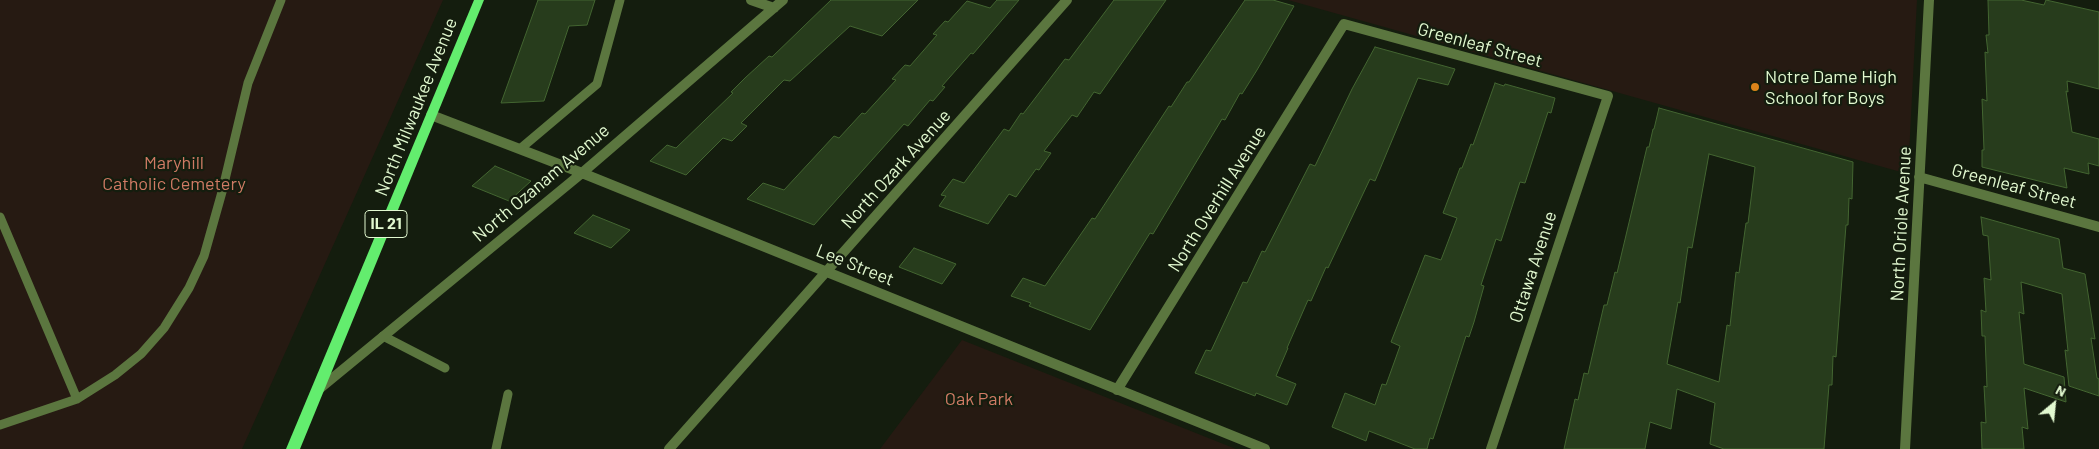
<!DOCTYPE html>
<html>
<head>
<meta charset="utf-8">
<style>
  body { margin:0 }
  #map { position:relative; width:2099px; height:449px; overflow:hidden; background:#141d0e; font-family:Barlow,sans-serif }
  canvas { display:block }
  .north { position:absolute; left:2029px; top:379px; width:50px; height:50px; -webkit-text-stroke:4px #141d0e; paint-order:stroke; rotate:28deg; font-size:14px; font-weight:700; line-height:20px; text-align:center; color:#e2f9d0 }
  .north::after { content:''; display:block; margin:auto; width:18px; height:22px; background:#e2f9d0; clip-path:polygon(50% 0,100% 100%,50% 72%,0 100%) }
</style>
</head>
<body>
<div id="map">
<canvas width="2099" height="449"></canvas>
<div class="north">N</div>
</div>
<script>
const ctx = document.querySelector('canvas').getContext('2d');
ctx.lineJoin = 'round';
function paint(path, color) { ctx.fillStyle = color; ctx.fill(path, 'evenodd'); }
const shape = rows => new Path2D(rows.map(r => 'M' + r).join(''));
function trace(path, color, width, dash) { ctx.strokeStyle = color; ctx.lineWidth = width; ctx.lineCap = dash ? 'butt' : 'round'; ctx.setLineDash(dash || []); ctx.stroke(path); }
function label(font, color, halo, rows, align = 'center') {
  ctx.font = font + ' Barlow,sans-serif'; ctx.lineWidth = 4.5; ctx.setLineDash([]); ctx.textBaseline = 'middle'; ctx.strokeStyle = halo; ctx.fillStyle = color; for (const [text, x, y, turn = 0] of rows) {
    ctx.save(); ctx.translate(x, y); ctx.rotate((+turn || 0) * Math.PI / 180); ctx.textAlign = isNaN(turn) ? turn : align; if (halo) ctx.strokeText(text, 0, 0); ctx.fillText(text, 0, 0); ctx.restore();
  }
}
paint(shape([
  [0,0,443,0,242,449,0,449],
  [1288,0,1917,0,1908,174],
  [962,340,1236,449,880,449]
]), '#261a12');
const building = shape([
  [538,0,595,0,587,25,569,26,544,101,501,103,538,0],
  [831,0,918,0,882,36,850,26,790,81,784,80,741,123,747,126,732,141,723,138,686,175,650,161,667,145,676,148,733,93,731,92,745,78,769,56,772,57,831,0],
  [997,0,1019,0,973,54,971,53,942,86,945,87,933,101,930,100,908,126,904,124,814,225,747,199,763,183,784,190,834,136,839,138,862,113,865,114,896,80,892,79,905,65,910,66,937,35,933,34,945,21,948,22,967,1,990,8,997,0],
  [1114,0,1166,0,1100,94,1094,92,1077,117,1072,115,1044,151,1051,153,1039,170,1036,169,1016,197,1009,194,988,224,939,206,946,196,941,195,953,179,964,183,1004,129,1009,131,1021,113,1023,114,1065,59,1069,60,1114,0],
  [1245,0,1273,0,1294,6,1257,70,1242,94,1240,93,1225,120,1222,119,1153,234,1150,233,1090,330,1029,306,1031,303,1011,296,1023,278,1045,286,1092,218,1095,219,1169,106,1171,107,1187,82,1189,82,1245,0],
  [1988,0,2021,0,2044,5,2046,0,2099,12,2099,89,2067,81,2068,92,2066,91,2072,132,2099,139,2099,166,2088,163,2089,174,2064,168,2067,188,1982,167,1982,150,1984,150,1982,99,1987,101,1985,52,1988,53,1986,35,1989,35,1988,0],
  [1375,47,1455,69,1448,85,1418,78,1375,181,1370,179,1328,268,1326,267,1311,301,1308,300,1287,348,1288,348,1276,376,1296,384,1287,405,1256,393,1255,396,1195,373,1206,350,1211,351,1243,282,1247,283,1262,251,1265,252,1310,164,1315,166,1352,89,1375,47],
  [1495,83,1504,86,1505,84,1555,98,1551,113,1548,112,1525,183,1520,182,1501,241,1496,239,1481,285,1484,286,1474,322,1469,337,1466,336,1433,439,1430,438,1427,449,1415,449,1369,431,1366,441,1332,427,1345,393,1375,405,1382,384,1386,385,1400,346,1391,342,1425,255,1441,260,1457,218,1443,213,1460,168,1462,168,1471,144,1473,145,1495,83],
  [1659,108,1853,162,1852,199,1849,198,1848,225,1846,225,1836,357,1833,356,1832,385,1829,385,1824,449,1724,449,1710,444,1715,403,1677,389,1671,429,1650,422,1645,449,1564,449,1575,399,1578,400,1584,373,1588,374,1604,305,1607,305,1615,272,1617,273,1647,147,1649,147,1653,129,1654,129,1659,108],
  [1709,154,1755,167,1748,223,1746,223,1739,273,1736,272,1730,326,1727,325,1719,382,1667,364,1678,302,1680,303,1688,247,1692,248,1709,154],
  [495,166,531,181,509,201,472,186,495,166],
  [593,215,630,230,611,248,574,233,593,215],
  [1981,217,2059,239,2063,268,2085,274,2095,339,2091,338,2097,378,2099,379,2099,396,2069,386,2065,350,2068,351,2062,294,2021,282,2024,314,2019,312,2024,364,2064,377,2066,402,2024,388,2028,429,2022,427,2024,449,1982,449,1981,422,1986,423,1984,386,1987,387,1985,336,1982,336,1981,310,1986,312,1984,278,1991,280,1988,236,1983,235,1981,217],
  [914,248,956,264,942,284,899,267,914,248]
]);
paint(building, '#273c1c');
trace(building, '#436531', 1);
trace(shape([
  [520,149,597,84,620,0],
  [0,217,77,399],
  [383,336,445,368],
  [0,425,77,399,115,375,141,354,164,328,189,288,204,256,222,192,248,83,281,0],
  [496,449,508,394]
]), '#5b763f', 9);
trace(shape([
  [751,0,774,8],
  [431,115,582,173,1265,449],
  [1919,177,2099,227],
  [318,390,582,173,783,0],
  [1117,390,1344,24,1608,96,1491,449],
  [669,449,1067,0],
  [1905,449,1929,0]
]), '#5b763f', 10);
paint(shape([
  [474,0,484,0,300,449,286,449,474,0]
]), '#63ed6e');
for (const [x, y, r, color] of [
  [1755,87,5,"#db841a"]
]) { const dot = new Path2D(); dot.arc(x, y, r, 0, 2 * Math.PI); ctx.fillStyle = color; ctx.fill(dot); trace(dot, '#141d0e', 2); }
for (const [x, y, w] of [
  [386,224,42]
]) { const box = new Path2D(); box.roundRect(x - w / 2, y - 13.5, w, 27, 4); ctx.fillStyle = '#141d0e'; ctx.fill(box); trace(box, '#e2f9d0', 1); }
label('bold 16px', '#e2f9d0', null, [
  ["IL 21",386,224]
]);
label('18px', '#e2f9d0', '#141d0e', [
  ["Greenleaf Street",1480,45,15],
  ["North Milwaukee Avenue",416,107,-68],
  ["North Ozark Avenue",896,169,-48],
  ["North Ozanam Avenue",541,183,-40],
  ["Greenleaf Street",2014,186,15],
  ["North Overhill Avenue",1217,199,-58],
  ["North Oriole Avenue",1901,224,-87],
  ["Lee Street",855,265,22],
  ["Ottawa Avenue",1533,267,-72]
]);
label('18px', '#e2f9d0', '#141d0e', [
  ["Notre Dame High",1765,77],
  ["School for Boys",1765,98]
], 'left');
label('18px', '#d07b65', '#141d0e', [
  ["Maryhill",174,163],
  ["Catholic Cemetery",174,184],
  ["Oak Park",979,399]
]);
</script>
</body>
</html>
